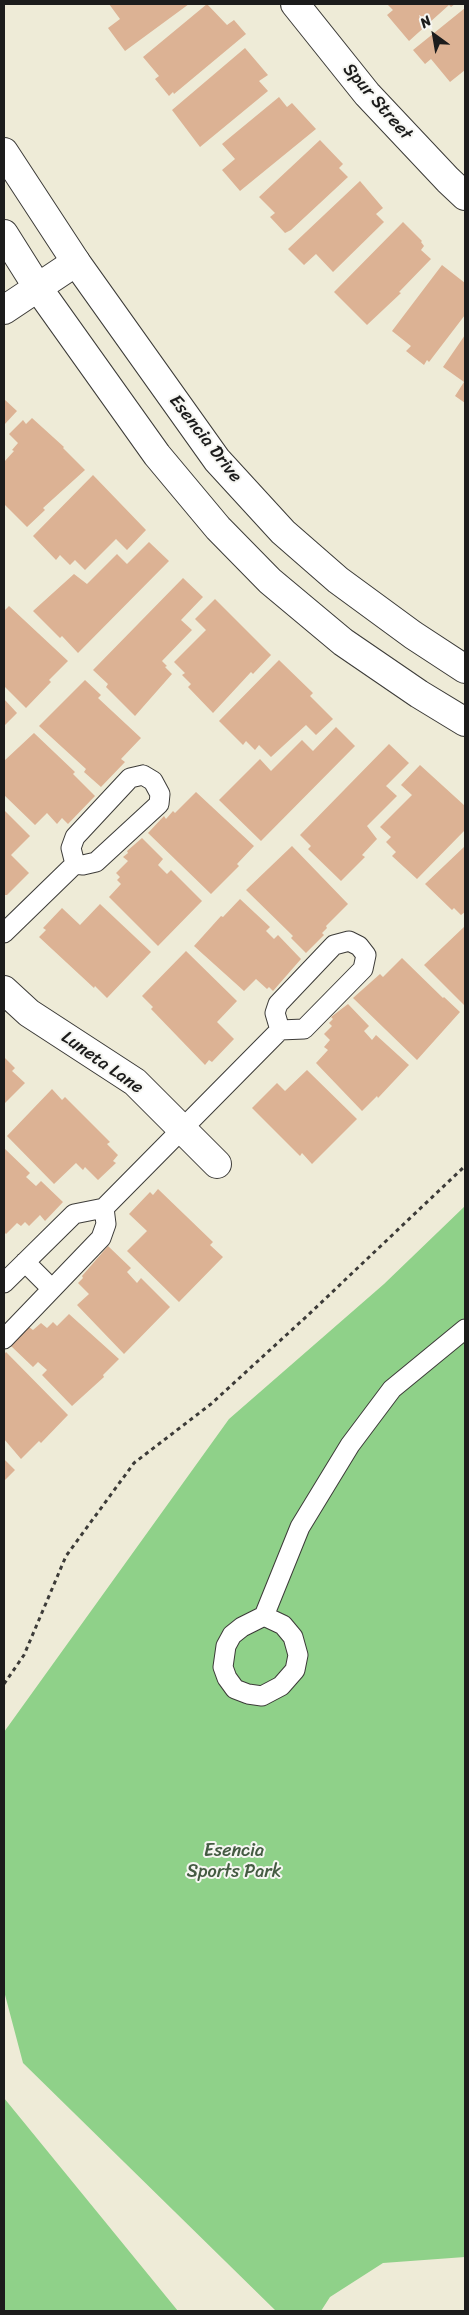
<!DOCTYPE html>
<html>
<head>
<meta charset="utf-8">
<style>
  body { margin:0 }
  #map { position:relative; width:469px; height:2315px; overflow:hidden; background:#eeebd7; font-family:Sriracha,sans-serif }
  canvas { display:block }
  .frame { position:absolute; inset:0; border:5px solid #1c1c1c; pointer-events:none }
  .north { position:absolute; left:409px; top:10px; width:50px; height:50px; -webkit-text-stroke:4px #f6f6f2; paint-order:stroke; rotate:328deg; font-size:14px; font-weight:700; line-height:20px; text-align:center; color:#1c1c1c }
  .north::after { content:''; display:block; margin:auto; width:18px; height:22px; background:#1c1c1c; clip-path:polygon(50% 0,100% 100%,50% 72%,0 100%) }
</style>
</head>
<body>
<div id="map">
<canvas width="469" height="2315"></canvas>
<div class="frame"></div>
<div class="north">N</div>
</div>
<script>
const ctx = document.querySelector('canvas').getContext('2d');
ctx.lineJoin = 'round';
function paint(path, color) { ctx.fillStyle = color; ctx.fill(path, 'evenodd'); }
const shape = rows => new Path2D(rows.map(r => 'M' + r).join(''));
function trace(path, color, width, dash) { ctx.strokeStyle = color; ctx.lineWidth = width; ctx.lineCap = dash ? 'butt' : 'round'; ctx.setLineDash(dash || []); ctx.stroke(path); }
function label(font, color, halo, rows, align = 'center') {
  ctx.font = font + ' Sriracha,sans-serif'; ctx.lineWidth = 4; ctx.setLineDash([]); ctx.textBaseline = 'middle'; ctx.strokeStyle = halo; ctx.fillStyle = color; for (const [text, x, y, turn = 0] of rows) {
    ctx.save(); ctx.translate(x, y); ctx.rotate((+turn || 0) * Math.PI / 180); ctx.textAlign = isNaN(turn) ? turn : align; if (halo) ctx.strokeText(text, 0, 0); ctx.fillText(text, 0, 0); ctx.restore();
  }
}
paint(shape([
  [465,1206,465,2257,383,2263,330,2297,321,2311,276,2311,23,2063,4,1991,4,1732,229,1419,384,1284],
  [4,2098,178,2311,4,2311]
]), '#8fd189');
paint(shape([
  [109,4,189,4,125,51,108,28,120,19],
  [207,4,227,25,234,20,246,34,174,94,173,92,169,96,155,79,159,76,143,57],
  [387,4,455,4,451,7,449,5,409,41,387,15,393,10],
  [465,8,465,70,450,82,431,59,425,64,413,50],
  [245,48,268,75,259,81,268,91,200,147,172,110],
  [279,97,287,107,292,103,316,129,240,191,222,170,235,159,222,144],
  [320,140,343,164,339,168,348,177,291,230,285,233,270,217,275,213,259,197],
  [360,181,383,208,376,214,384,222,333,272,316,254,304,265,288,249],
  [403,222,422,241,421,242,424,246,421,250,431,259,399,292,401,293,367,325,334,292],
  [442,265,465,283,465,315,429,362,427,360,424,365,406,351,411,346,392,331],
  [465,335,465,403,455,396,464,382,443,367],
  [4,399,17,411,4,425],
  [32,418,64,447,63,448,85,470,43,508,45,510,27,527,4,504,4,462,14,451,12,450,18,443,9,434,23,420,26,424],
  [93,475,146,530,127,550,116,539,85,570,75,560,70,565,60,555,56,560,33,536],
  [149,542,169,561,78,653,62,636,60,638,33,611,74,574,87,584,117,554,127,564],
  [183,578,203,597,181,620,192,630,162,661,167,666,165,667,172,674,135,716,106,687,108,684,93,670],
  [215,599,271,655,253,674,251,672,213,713,188,687,191,684,182,675,185,673,174,662,206,630,195,619],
  [9,606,68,661,49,680,51,682,26,708,4,686,4,611],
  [279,660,313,693,310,696,333,719,316,735,306,725,271,757,259,745,255,750,246,741,243,745,219,721],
  [85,680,101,695,98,698,141,738,121,759,125,762,101,787,84,772,86,769,39,726],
  [4,699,17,713,4,726],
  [336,727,355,746,261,841,219,800,260,759,271,771,302,740,313,751],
  [34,733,75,772,73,774,95,796,68,824,62,818,57,824,47,813,35,825,4,795,4,761],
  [389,744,409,763,386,786,397,796,367,826,377,839,362,855,365,857,341,881,308,849,311,846,300,835],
  [420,765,465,806,465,830,417,879,392,856,396,852,386,842,391,837,380,827,412,795,401,785],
  [196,792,254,846,237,864,239,866,211,894,148,833,164,816,166,819,173,811,175,813],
  [4,810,30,836,11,855,29,873,7,895,4,895],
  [142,838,163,859,158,865,167,874,171,870,202,901,158,946,109,897,121,884,117,880,120,877,116,873,128,861,123,857,128,853,127,851],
  [292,846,348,904,326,926,327,928,322,933,324,935,306,953,291,938,293,936,246,890],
  [465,846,465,912,461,915,454,908,452,910,425,884],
  [240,899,270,927,266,931,274,939,278,935,301,959,273,991,269,987,267,989,256,979,244,991,194,946,221,916,223,917],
  [100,904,151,952,107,998,95,986,94,988,39,937,46,930,43,928,62,908,80,925],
  [465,926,465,1006,424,965],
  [186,951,237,1001,217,1022,234,1039,212,1062,209,1060,205,1065,151,1009,153,1007,142,996],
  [402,958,443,998,444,997,460,1012,417,1060,353,998,380,974,383,977],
  [348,1004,369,1026,364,1031,372,1040,376,1035,409,1065,378,1098,377,1096,362,1111,316,1063,328,1050,324,1047,330,1040,324,1034,332,1026,329,1023,333,1019,331,1017],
  [4,1057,15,1068,12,1071,25,1083,4,1104],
  [307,1070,357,1119,312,1164,302,1153,300,1156,252,1108,277,1083,285,1091],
  [52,1089,62,1100,65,1097,110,1142,107,1144,118,1155,113,1161,116,1163,98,1180,85,1167,83,1170,76,1163,54,1184,7,1136],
  [4,1148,30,1173,26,1177,36,1186,41,1181,63,1202,45,1221,40,1215,29,1226,25,1222,21,1226,17,1223,6,1234,4,1232],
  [158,1189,213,1242,210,1245,223,1257,179,1302,127,1251,147,1231,129,1214,150,1192,153,1195],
  [108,1246,131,1268,127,1272,137,1283,141,1278,170,1307,124,1354,77,1305,89,1294,78,1283,83,1278,82,1276],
  [69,1314,119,1359,103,1375,104,1377,72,1406,42,1375,47,1370,38,1362,33,1367,11,1346,29,1327,33,1330,41,1323,47,1328,53,1322,57,1326],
  [6,1352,68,1415,41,1443,39,1441,21,1459,4,1439,4,1355],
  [4,1459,15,1470,4,1481]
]), '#dcb294');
const service = shape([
  [143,775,153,781,160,794,159,804,96,862,83,865,75,864,71,848,75,837,130,778,143,775],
  [4,933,75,864],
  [25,1262,52,1289],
  [4,1283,74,1214,104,1208,280,1030,304,1029,363,969,366,955,359,946,349,941,334,945,278,1004,275,1013,280,1030],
  [4,1339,101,1238,106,1224,104,1208],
  [264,1616,283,1625,293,1637,298,1655,295,1670,281,1686,262,1696,248,1694,235,1689,227,1678,223,1667,226,1646,232,1635,242,1627,264,1616,300,1527,350,1445,392,1389,465,1329]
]);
const minor = shape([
  [295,4,367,94,448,180,465,196],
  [4,310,76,262],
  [4,990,29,1013,135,1082,217,1164]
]);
const tertiary = shape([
  [4,152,76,262,217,460,283,532,338,580,413,635,465,669],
  [4,234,38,288,157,455,218,528,270,581,343,642,419,694,465,722]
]);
trace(service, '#3c3b38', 21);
trace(minor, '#3c3b38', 30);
trace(tertiary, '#3c3b38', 30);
trace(shape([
  [4,1684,24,1655,66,1556,134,1463,211,1404,307,1316,465,1166]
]), '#3c3b38', 3, [4, 4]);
trace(service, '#fff', 19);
trace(minor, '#fff', 28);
trace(tertiary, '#fff', 28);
label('18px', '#1c1c1c', '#f6f6f2', [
  ["Spur Street",377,102,49],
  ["Esencia Drive",205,439,52],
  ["Luneta Lane",102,1063,35]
]);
label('18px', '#445b42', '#f6f6f2', [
  ["Esencia",234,1851],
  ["Sports Park",234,1872]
]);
</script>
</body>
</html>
